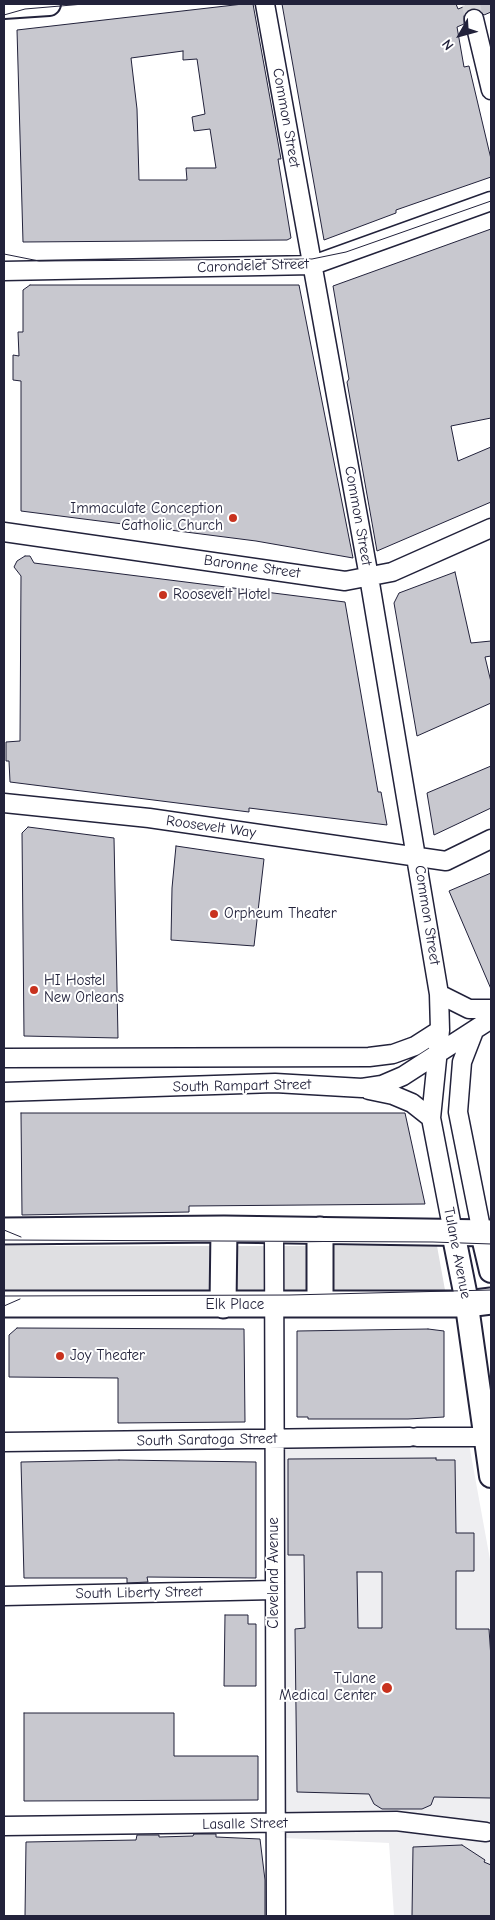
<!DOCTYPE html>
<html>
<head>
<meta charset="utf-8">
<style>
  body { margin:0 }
  #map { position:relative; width:495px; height:1920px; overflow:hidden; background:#fff; font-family:"Comic Neue",sans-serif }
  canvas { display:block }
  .frame { position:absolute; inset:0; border:5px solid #22223b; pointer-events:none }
  .north { position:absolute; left:435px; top:10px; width:50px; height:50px; -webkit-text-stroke:4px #fff; paint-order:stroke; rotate:232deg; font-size:14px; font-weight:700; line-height:20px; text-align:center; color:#22223b }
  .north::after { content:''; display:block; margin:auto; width:18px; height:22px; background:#22223b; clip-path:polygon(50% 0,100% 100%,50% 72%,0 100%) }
</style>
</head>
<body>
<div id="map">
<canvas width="495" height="1920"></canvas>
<div class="frame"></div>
<div class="north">N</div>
</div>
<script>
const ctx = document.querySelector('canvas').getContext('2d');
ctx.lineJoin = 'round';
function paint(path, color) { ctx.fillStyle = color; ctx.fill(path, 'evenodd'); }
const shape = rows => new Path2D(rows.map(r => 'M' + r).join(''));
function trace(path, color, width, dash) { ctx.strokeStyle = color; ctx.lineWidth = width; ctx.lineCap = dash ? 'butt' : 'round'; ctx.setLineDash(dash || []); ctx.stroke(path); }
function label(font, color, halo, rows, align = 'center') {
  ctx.font = font + ' "Comic Neue",sans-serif'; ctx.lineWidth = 4; ctx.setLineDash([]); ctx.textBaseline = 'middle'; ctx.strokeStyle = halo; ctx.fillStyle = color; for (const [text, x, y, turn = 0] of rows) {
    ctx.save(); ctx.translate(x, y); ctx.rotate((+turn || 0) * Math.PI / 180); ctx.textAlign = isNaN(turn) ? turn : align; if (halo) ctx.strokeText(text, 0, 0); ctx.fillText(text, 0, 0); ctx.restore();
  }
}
paint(shape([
  [469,1444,491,1565,491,1916,394,1916,389,1843,285,1838,282,1445]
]), '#eeeef1');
paint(shape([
  [4,1246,437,1246,445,1290,4,1294]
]), '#dfdfe2');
const building = shape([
  [243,4,253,4,281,159,278,159,291,238,287,240,23,242,17,30,243,4],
  [183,51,183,60,197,59,205,114,192,117,194,131,210,129,216,168,186,168,187,180,139,180,137,109,131,58,183,51],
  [282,4,456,4,458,9,471,4,491,4,491,12,484,15,477,9,467,11,464,16,464,24,457,27,464,67,469,66,491,159,491,177,396,210,396,213,324,240,282,4],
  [491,229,491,418,451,426,458,461,491,447,491,502,377,551,347,382,349,379,333,286,491,229],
  [30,285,299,285,353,558,256,541,21,511,21,381,13,380,13,355,19,356,18,332,23,332,23,290,30,285],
  [25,556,30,556,34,563,345,602,378,792,381,792,387,825,249,808,249,812,10,782,9,761,6,761,6,742,20,741,21,576,14,567,17,561,25,556],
  [455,572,471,643,491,641,491,656,485,657,491,682,491,703,417,736,394,603,399,593,455,572],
  [491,766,491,808,434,835,427,793,491,766],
  [28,827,114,838,118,1038,24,1036,22,833,28,827],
  [176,846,264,859,254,946,171,940,172,888,176,846],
  [491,873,491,989,449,891,491,873],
  [21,1113,405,1113,425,1204,189,1206,189,1212,22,1215,21,1113],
  [17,1328,244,1329,245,1422,118,1423,118,1378,9,1377,9,1335,17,1328],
  [428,1329,444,1331,444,1417,408,1419,308,1419,308,1417,297,1417,297,1331,428,1329],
  [436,1458,436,1460,455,1460,456,1533,474,1533,474,1571,456,1571,456,1629,489,1629,491,1658,491,1798,434,1797,431,1805,422,1809,382,1809,374,1804,369,1794,297,1792,295,1629,305,1628,304,1555,288,1555,288,1459,436,1458],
  [357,1572,382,1572,382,1628,358,1628,357,1572],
  [119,1460,256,1462,256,1578,147,1577,148,1582,127,1583,127,1578,24,1578,21,1462,119,1460],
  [225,1615,248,1615,248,1624,256,1624,256,1686,224,1686,225,1615],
  [24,1713,174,1713,174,1756,258,1756,258,1800,24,1801,24,1713],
  [194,1834,216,1834,216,1837,260,1839,265,1880,265,1916,25,1916,26,1842,136,1840,137,1835,159,1835,159,1837,193,1836,194,1834],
  [462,1845,485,1860,484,1862,491,1865,491,1916,412,1916,413,1847,462,1845]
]);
paint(building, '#c8c8cf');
trace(building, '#22223b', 1);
trace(shape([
  [471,4,474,19]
]), '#d3d3d8', 18, [18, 9]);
const minor = shape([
  [265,4,369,577,439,994,440,1030,431,1118,453,1232],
  [474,19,491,90],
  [4,271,313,265,491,201],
  [4,532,345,581,392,572,491,528],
  [4,803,149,818,446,861,491,839],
  [439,994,469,1009,491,1009],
  [474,1031,462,1062,458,1112,482,1233],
  [4,1058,369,1057,393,1054,415,1046,440,1030],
  [369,1090,393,1095,412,1103,431,1118],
  [4,1092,275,1083,362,1088,382,1085,403,1076,491,1019],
  [274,1230,276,1916],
  [417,1437,491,1437],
  [4,1442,410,1437],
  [4,1596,274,1590],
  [4,1826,396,1821,486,1832]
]);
const tertiary = shape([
  [4,7,49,4],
  [453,1232,465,1292,491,1476],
  [482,1233,491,1271]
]);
const secondary = shape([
  [320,1230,320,1304],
  [4,1231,224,1229,491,1233],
  [4,1304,467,1304,491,1301],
  [223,1305,224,1229]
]);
trace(minor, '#22223b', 21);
trace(tertiary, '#22223b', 26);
trace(secondary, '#22223b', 29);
trace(minor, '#fff', 18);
trace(tertiary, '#fff', 22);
trace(secondary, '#fff', 25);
trace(shape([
  [4,15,25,9,84,4],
  [4,254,39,261,312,259,346,252,491,201],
  [4,1230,21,1237],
  [4,1240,433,1242,491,1244],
  [4,1296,290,1295,491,1290],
  [4,1306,20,1299]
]), '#22223b', 1);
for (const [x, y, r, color] of [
  [233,518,5,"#c8321e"],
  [163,595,5,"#c8321e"],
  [214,914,5,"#c8321e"],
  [34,990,5,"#c8321e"],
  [60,1356,5,"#c8321e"],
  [387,1688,6,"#c8321e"]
]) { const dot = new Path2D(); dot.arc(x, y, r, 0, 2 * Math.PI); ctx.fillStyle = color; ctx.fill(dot); trace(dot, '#fff', 2); }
label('15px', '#22223b', '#fff', [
  ["Common Street",286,118,80],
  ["Carondelet Street",253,266,-2],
  ["Common Street",358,516,80],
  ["Baronne Street",252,567,8],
  ["Roosevelt Way",211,827,8],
  ["Common Street",427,915,81],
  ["South Rampart Street",242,1086,-1],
  ["Tulane Avenue",457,1253,79],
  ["Elk Place",235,1305],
  ["South Saratoga Street",207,1440,-1],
  ["Cleveland Avenue",274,1573,-90],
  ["South Liberty Street",139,1593,-1],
  ["Lasalle Street",245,1824,-1]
]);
label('15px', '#22223b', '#fff', [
  ["Immaculate Conception",223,509,"right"],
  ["Catholic Church",223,526,"right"],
  ["Roosevelt Hotel",173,595],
  ["Orpheum Theater",224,914],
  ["HI Hostel",44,981],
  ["New Orleans",44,998],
  ["Joy Theater",70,1356],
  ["Tulane",376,1679,"right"],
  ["Medical Center",376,1696,"right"]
], 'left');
</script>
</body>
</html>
